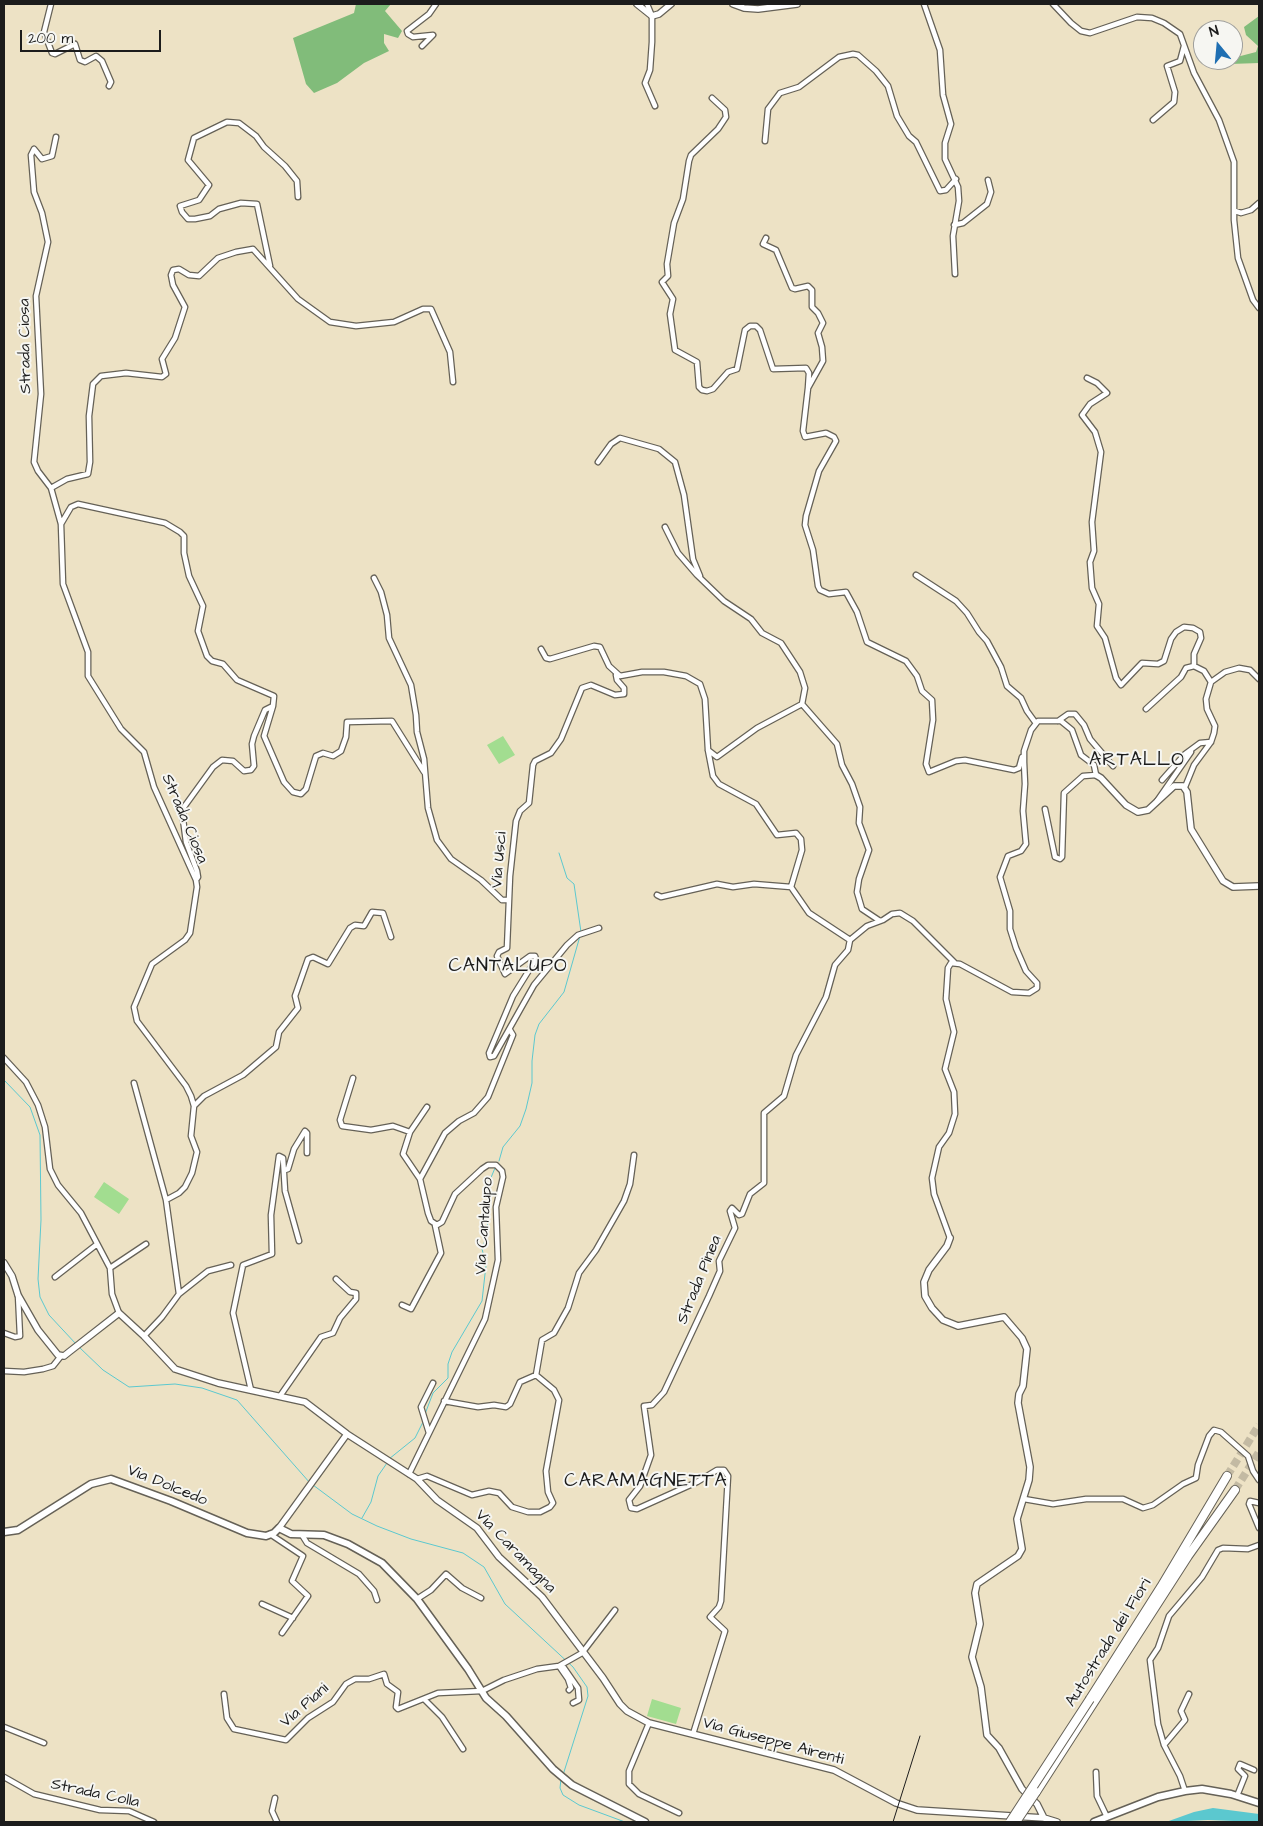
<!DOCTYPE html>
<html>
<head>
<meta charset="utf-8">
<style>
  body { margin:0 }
  #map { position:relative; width:1263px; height:1826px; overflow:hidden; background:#ede2c5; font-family:"Architects Daughter",sans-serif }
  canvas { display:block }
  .frame { position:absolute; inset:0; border:5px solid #1c1c1c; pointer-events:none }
  .north { position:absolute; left:1193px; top:20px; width:50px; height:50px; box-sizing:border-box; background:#f6f6f2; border:1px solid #9f9f9c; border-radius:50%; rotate:343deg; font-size:14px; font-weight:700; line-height:20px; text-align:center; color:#1c1c1c }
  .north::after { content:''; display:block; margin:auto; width:18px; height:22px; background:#1f6fb2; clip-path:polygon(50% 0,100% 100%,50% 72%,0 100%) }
  .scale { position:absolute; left:20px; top:30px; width:141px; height:22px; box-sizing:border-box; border:2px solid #1c1c1c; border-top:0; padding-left:6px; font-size:15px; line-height:18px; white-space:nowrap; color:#1c1c1c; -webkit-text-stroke:4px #f6f6f2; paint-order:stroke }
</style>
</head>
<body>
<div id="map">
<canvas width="1263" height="1826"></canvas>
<div class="frame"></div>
<div class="north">N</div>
<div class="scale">200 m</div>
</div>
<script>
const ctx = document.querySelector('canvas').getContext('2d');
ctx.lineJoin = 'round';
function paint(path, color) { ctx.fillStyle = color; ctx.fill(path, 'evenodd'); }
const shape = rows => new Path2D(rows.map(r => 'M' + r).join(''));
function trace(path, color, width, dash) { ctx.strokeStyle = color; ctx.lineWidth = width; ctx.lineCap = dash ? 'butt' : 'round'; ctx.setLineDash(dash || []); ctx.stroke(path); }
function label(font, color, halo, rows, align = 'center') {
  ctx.font = font + ' "Architects Daughter",sans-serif'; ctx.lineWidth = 4; ctx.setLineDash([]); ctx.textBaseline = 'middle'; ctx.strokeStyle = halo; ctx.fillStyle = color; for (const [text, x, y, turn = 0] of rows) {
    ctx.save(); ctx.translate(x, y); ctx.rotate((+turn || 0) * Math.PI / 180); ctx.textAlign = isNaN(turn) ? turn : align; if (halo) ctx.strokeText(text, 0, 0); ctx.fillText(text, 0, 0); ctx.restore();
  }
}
paint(shape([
  [503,736,515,755,499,764,487,745],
  [104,1182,129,1199,119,1214,94,1197],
  [652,1699,681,1708,676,1724,647,1716]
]), '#a2dd90');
paint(shape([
  [356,4,391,4,385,11,402,31,398,38,384,34,384,43,389,51,364,63,337,83,314,93,306,84,293,38,354,13],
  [1259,16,1259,63,1230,64,1229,60,1233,60,1233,58,1256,52,1258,46,1246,35,1244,27]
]), '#81bc7a');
paint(shape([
  [1213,1808,1259,1814,1259,1822,1208,1820,1166,1822,1194,1812]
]), '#5bc8cf');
trace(shape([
  [559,853,567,878,574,884,581,932],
  [4,1080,30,1107,40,1135,41,1220,38,1279,40,1297,49,1315,76,1344],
  [499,1161,503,1147,520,1126,526,1109,532,1083,532,1061,535,1035,539,1024,564,992,580,936],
  [79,1347,103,1370,129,1387,175,1384,202,1388,237,1400,310,1483],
  [425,1414,433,1393,448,1378,448,1364,452,1352,482,1301,486,1265,482,1249,488,1232,487,1218,490,1205,490,1180,495,1168],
  [389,1459,415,1438,424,1420],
  [313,1485,352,1514,377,1526,411,1539,463,1553,484,1567,505,1604,573,1667,587,1687,588,1696,563,1775],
  [362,1518,371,1502,378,1476,387,1463],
  [561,1779,560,1788,563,1795,579,1805,625,1822]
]), '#5bc8cf', 1);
trace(shape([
  [1227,1476,1259,1425],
  [1235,1490,1259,1452]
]), '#c3baa3', 8, [8, 4]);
const minor = shape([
  [51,4,44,32,52,53,55,54,75,44,80,60,85,62,96,56,102,61,111,82,109,86],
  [647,4,652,16,652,42,650,70,645,83,655,106],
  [924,4,940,50,943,95,951,124,945,143,945,159,958,187,959,201,953,236,955,274],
  [1053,4,1071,23,1081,31,1090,33,1137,17,1152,18,1164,23,1180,34,1194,73,1219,120,1234,162,1234,220,1238,258,1253,300,1259,308],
  [422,46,433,35,413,37,408,34,407,31,429,14,436,4],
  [712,98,725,110,726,117,718,129,691,155,689,161,683,199,674,223,667,264,668,276,662,282,673,299,670,314,675,350,697,362,699,387,702,390,707,391,713,389,728,372,737,369,745,330,750,326,756,326,760,330,773,369,806,368,809,373,808,388],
  [1153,120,1174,102,1175,92,1167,66,1180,61,1184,46],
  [56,137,52,156,42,159,34,149,31,155,34,192,42,213,48,242,36,296,41,394,34,462,38,471,51,488,61,524,63,584,88,652,88,676,121,729,144,752,154,787,196,880,197,887,190,933,185,940,152,964,134,1007,137,1021,186,1086,191,1096,194,1106,191,1136,197,1152,192,1173,185,1187,179,1193,166,1200,179,1294,162,1317,144,1336],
  [765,141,768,109,780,93,799,87,839,57,853,54,858,55,876,71,888,86,897,116,909,136,916,142,940,191,946,190,956,179],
  [1235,211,1241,213,1251,210,1259,203],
  [954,225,963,223,987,204,991,192,988,180],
  [766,238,763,244,776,250,792,288,795,289,808,286,812,290,812,307,818,313,823,323,818,333,822,347,823,361,808,388,803,431,805,437,826,433,834,437,836,441,819,471,806,516,805,525,813,550,818,586,820,590,829,594,846,592,857,612,867,642,906,661,917,676,922,691,932,700,933,720,926,764,929,772,956,761,965,760,1014,770,1019,768,1022,757],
  [270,266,257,204,241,203,219,209,210,216,195,219,188,219,182,212,180,206,199,200,209,185,188,160,194,138,227,122,239,123,256,136,264,147,285,166,297,181,298,197],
  [1087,378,1097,383,1107,393,1090,404,1082,415,1095,432,1101,452,1092,522,1094,551,1090,562,1092,588,1099,604,1097,626,1105,638,1116,678,1121,685,1142,663,1158,664,1164,661,1171,639,1176,632,1184,627,1193,628,1200,632,1201,638,1194,654,1194,666],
  [598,462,611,444,620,438,659,449,675,462,684,495,693,559,700,576],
  [51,488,67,479,88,474,90,462,89,416,93,384,101,376,126,373,162,377,166,374,162,359,175,338,185,307,173,285,171,275,173,270,179,269,189,275,199,276,218,258,236,252,253,249,298,299,330,322,356,326,394,322,423,309,431,309,450,352,453,382],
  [61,524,71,507,78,504,165,523,180,532,184,536,184,553,189,576,203,606,198,631,207,656,212,661,223,664,237,680,274,696,273,706,265,710,254,736,252,744,254,766,251,770,244,771,233,761,222,760,213,767,184,807,183,819,186,842,197,871,198,877,196,880],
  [665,527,678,553,697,575,724,601,751,619,762,633,781,643,800,672,805,688,802,704,837,744,842,765,852,784,860,807,859,823,869,850,859,879,857,892,862,909,880,921],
  [916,575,956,601,967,613,979,632,987,641,1001,667,1007,686,1021,698,1027,711,1035,722],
  [374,578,381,592,387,615,389,638,411,685,416,715,417,732,424,759,428,808,437,840,451,859,481,880,502,900,509,900],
  [541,649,546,658,550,659,594,646,600,647,609,666,620,676,642,672,664,672,686,676,700,684,705,699,708,750,713,776,719,784,756,804,777,835,796,833,801,839,802,850,791,887],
  [1194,666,1204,671,1211,682],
  [273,706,264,736,284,782,293,792,301,794,306,789,316,756,323,753,333,756,341,751,346,737,347,722,392,721,424,772],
  [1146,709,1181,677,1186,668,1194,666],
  [1058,721,1068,714,1075,714,1084,725,1090,739,1113,766],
  [708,750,717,757,757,728,802,704],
  [1162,780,1185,754,1200,743,1211,742],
  [1185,787,1194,765,1211,742,1214,733,1215,726,1207,709,1206,699,1211,682,1225,672,1239,668,1250,670,1259,679],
  [1157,801,1191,752],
  [791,887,809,913,850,940,867,926,883,920,892,914,900,913,913,921,955,963],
  [657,895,661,897,717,884,733,887,754,884,791,887],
  [599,928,578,935,567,945,534,985,494,1056,490,1057,489,1053,513,996,536,959,535,956,530,956,505,974,497,956,499,952,507,948,510,876,516,821,520,811,529,803,533,765,535,761,551,753,561,739,582,688,591,685,615,695,624,694,624,688,617,680,616,675],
  [4,1058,26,1082,38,1105,45,1127,50,1169,58,1185,81,1213,110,1268,112,1294,119,1313],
  [353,1078,340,1120,342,1126,371,1130,393,1126,410,1132],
  [134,1083,166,1200],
  [194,1106,204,1096,243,1075,276,1047,279,1032,298,1008,295,996,308,959,313,957,328,964,350,928,355,925,364,926,372,912,383,913,391,937],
  [285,1170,288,1169,294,1149,305,1131,307,1133,307,1153],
  [420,1179,403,1154,410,1132,427,1107],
  [950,1238,934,1194,932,1178,939,1147,949,1133,955,1114,954,1092,945,1069,954,1032,946,999,948,968,951,963,960,964,1012,992,1029,993,1037,988,1037,983,1026,971,1016,948,1010,929,1010,911,1000,877,1008,856,1021,851,1026,844,1023,811,1025,784,1024,762,1024,751,1031,730,1038,721,1061,721,1072,730,1081,755,1094,765,1096,775,1083,776,1064,793,1062,857,1060,859,1055,857,1045,809],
  [110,1268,146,1244],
  [55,1277,96,1245],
  [179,1294,208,1271,231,1265],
  [402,1305,411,1309,441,1253,435,1225],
  [4,1333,15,1337,20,1336,18,1295],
  [4,1371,24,1372,43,1369,53,1366,61,1356],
  [251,1390,233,1313,243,1265,272,1254,271,1215,279,1156,283,1158,285,1191,299,1241],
  [280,1396,321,1337,333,1333,340,1318,356,1299,356,1293,350,1292,336,1279],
  [444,1401,478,1407,494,1405,506,1407,510,1404,520,1382,536,1375,542,1340,554,1333,568,1308,579,1273,596,1250,624,1201,630,1184,634,1155],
  [429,1433,421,1407,433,1383],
  [409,1474,485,1319,498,1260,496,1207,503,1177,502,1171,496,1165,488,1165,482,1169,455,1194,442,1222,437,1225,431,1221,428,1213,420,1179,445,1133,459,1121,474,1113,488,1097,513,1035,510,1030],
  [417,1479,427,1476,472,1495,489,1491,499,1493,512,1507,528,1512,540,1512,550,1507,553,1503,548,1492,546,1471,559,1400,554,1390,536,1375],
  [1024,1499,1053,1504,1086,1499,1123,1499,1143,1508,1153,1505,1183,1484,1196,1478,1198,1465,1209,1436,1214,1430,1221,1432,1248,1456,1253,1471,1259,1480],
  [1259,1503,1250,1501,1249,1504,1259,1528],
  [270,1534,303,1556,292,1581,308,1596,282,1633],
  [302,1535,307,1543,359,1574,374,1591,377,1600],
  [417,1599,431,1590,446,1574,462,1588,481,1598],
  [262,1604,293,1618],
  [562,1665,578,1688,579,1700,573,1703],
  [559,1666,568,1679,571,1688,569,1690],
  [224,1694,227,1718,234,1729,286,1740,308,1718,333,1702,346,1684,355,1679,369,1679,384,1674,387,1684,398,1692,396,1707,398,1709,438,1693,482,1691,504,1680,537,1669,559,1666,582,1653,615,1610],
  [425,1700,442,1717,463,1749],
  [649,1723,629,1771,629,1784,639,1794,679,1813],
  [4,1727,44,1743],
  [693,1734,725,1631,710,1617,719,1607,721,1601,728,1476,724,1470,717,1470,697,1482,637,1509,631,1508,629,1500,640,1486,651,1455,644,1406,652,1405,664,1392,709,1296,720,1271,719,1261,735,1228,730,1211,732,1208,739,1215,742,1214,750,1194,764,1183,764,1113,784,1096,796,1055,826,997,835,965,848,950,850,940],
  [1164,1745,1185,1720,1181,1711,1189,1694],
  [1096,1772,1097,1796,1107,1817],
  [4,1777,34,1794,100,1810,129,1811,154,1822],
  [1185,1791,1180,1776,1164,1745,1158,1724,1150,1660,1158,1648,1169,1616,1202,1577,1218,1550,1223,1548,1248,1549,1259,1545],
  [1237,1796,1245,1776,1238,1769,1240,1764,1254,1770],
  [275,1798,272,1811,277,1822]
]);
const tertiary = shape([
  [637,4,652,16,659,14,671,4],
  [733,4,744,8,758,9,797,4],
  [1096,775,1101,778,1126,805,1138,812,1148,810,1174,786,1183,786,1187,792,1191,829,1223,881,1233,887,1259,886],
  [950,1238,947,1246,929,1270,924,1282,925,1296,932,1308,943,1320,958,1326,1004,1317,1022,1338,1027,1349,1023,1386,1019,1394,1018,1403,1030,1467,1029,1480,1017,1519,1022,1549,1018,1556,977,1584,975,1593,980,1624,972,1657,981,1687,987,1735,999,1748,1022,1789,1037,1804,1044,1818],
  [4,1263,12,1276,18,1295,38,1330,58,1355,64,1356,69,1352,119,1313,144,1336,175,1369,218,1383,305,1402,347,1434,417,1479,437,1500,477,1528,499,1557,542,1597,603,1678,620,1704,627,1711,649,1723,834,1770,896,1803,917,1810,1044,1818,1057,1822],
  [279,1528,347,1434]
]);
const secondary = shape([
  [4,1532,18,1530,91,1484,111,1479,171,1501,247,1533,266,1536,274,1533,279,1528,291,1534,324,1535,348,1544,382,1563,417,1599,468,1669,486,1698,506,1716,553,1769,572,1785,645,1822],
  [1094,1822,1158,1797,1185,1791,1202,1789,1231,1794,1259,1803]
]);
const motorway = shape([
  [1090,1699,1161,1587,1227,1476],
  [1036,1792,1188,1556,1235,1490]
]);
trace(minor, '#656157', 7);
trace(tertiary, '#656157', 8);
trace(secondary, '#656157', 9);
trace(motorway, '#656157', 10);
trace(minor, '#fff', 4.5);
trace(tertiary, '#fff', 5.5);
trace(secondary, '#fff', 6);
trace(motorway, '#fff', 8);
trace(shape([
  [893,1822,920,1736]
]), '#1c1c1c', 1);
const motorwayBridge = shape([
  [1010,1822,1090,1699],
  [1016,1822,1036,1792]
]);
trace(motorwayBridge, '#656157', 10, []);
trace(motorwayBridge, '#fff', 8);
label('16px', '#1c1c1c', '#f6f6f2', [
  ["Strada Ciosa",26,346,-91],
  ["Strada Ciosa",184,819,67],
  ["Via Usci",500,860,-85],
  ["Via Cantalupo",485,1226,-86],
  ["Strada Pinea",700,1280,-68],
  ["Via Dolcedo",167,1486,22],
  ["Via Caramagna",515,1552,46],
  ["Autostrada dei Fiori",1109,1643,-58],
  ["Via Piani",305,1706,-41],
  ["Via Giuseppe Airenti",773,1742,15],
  ["Strada Colla",95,1794,12]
]);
ctx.letterSpacing = '1px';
label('19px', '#1c1c1c', '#f6f6f2', [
  ["ARTALLO",1137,761],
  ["CANTALUPO",508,967],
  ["CARAMAGNETTA",646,1482]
]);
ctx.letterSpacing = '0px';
</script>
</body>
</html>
